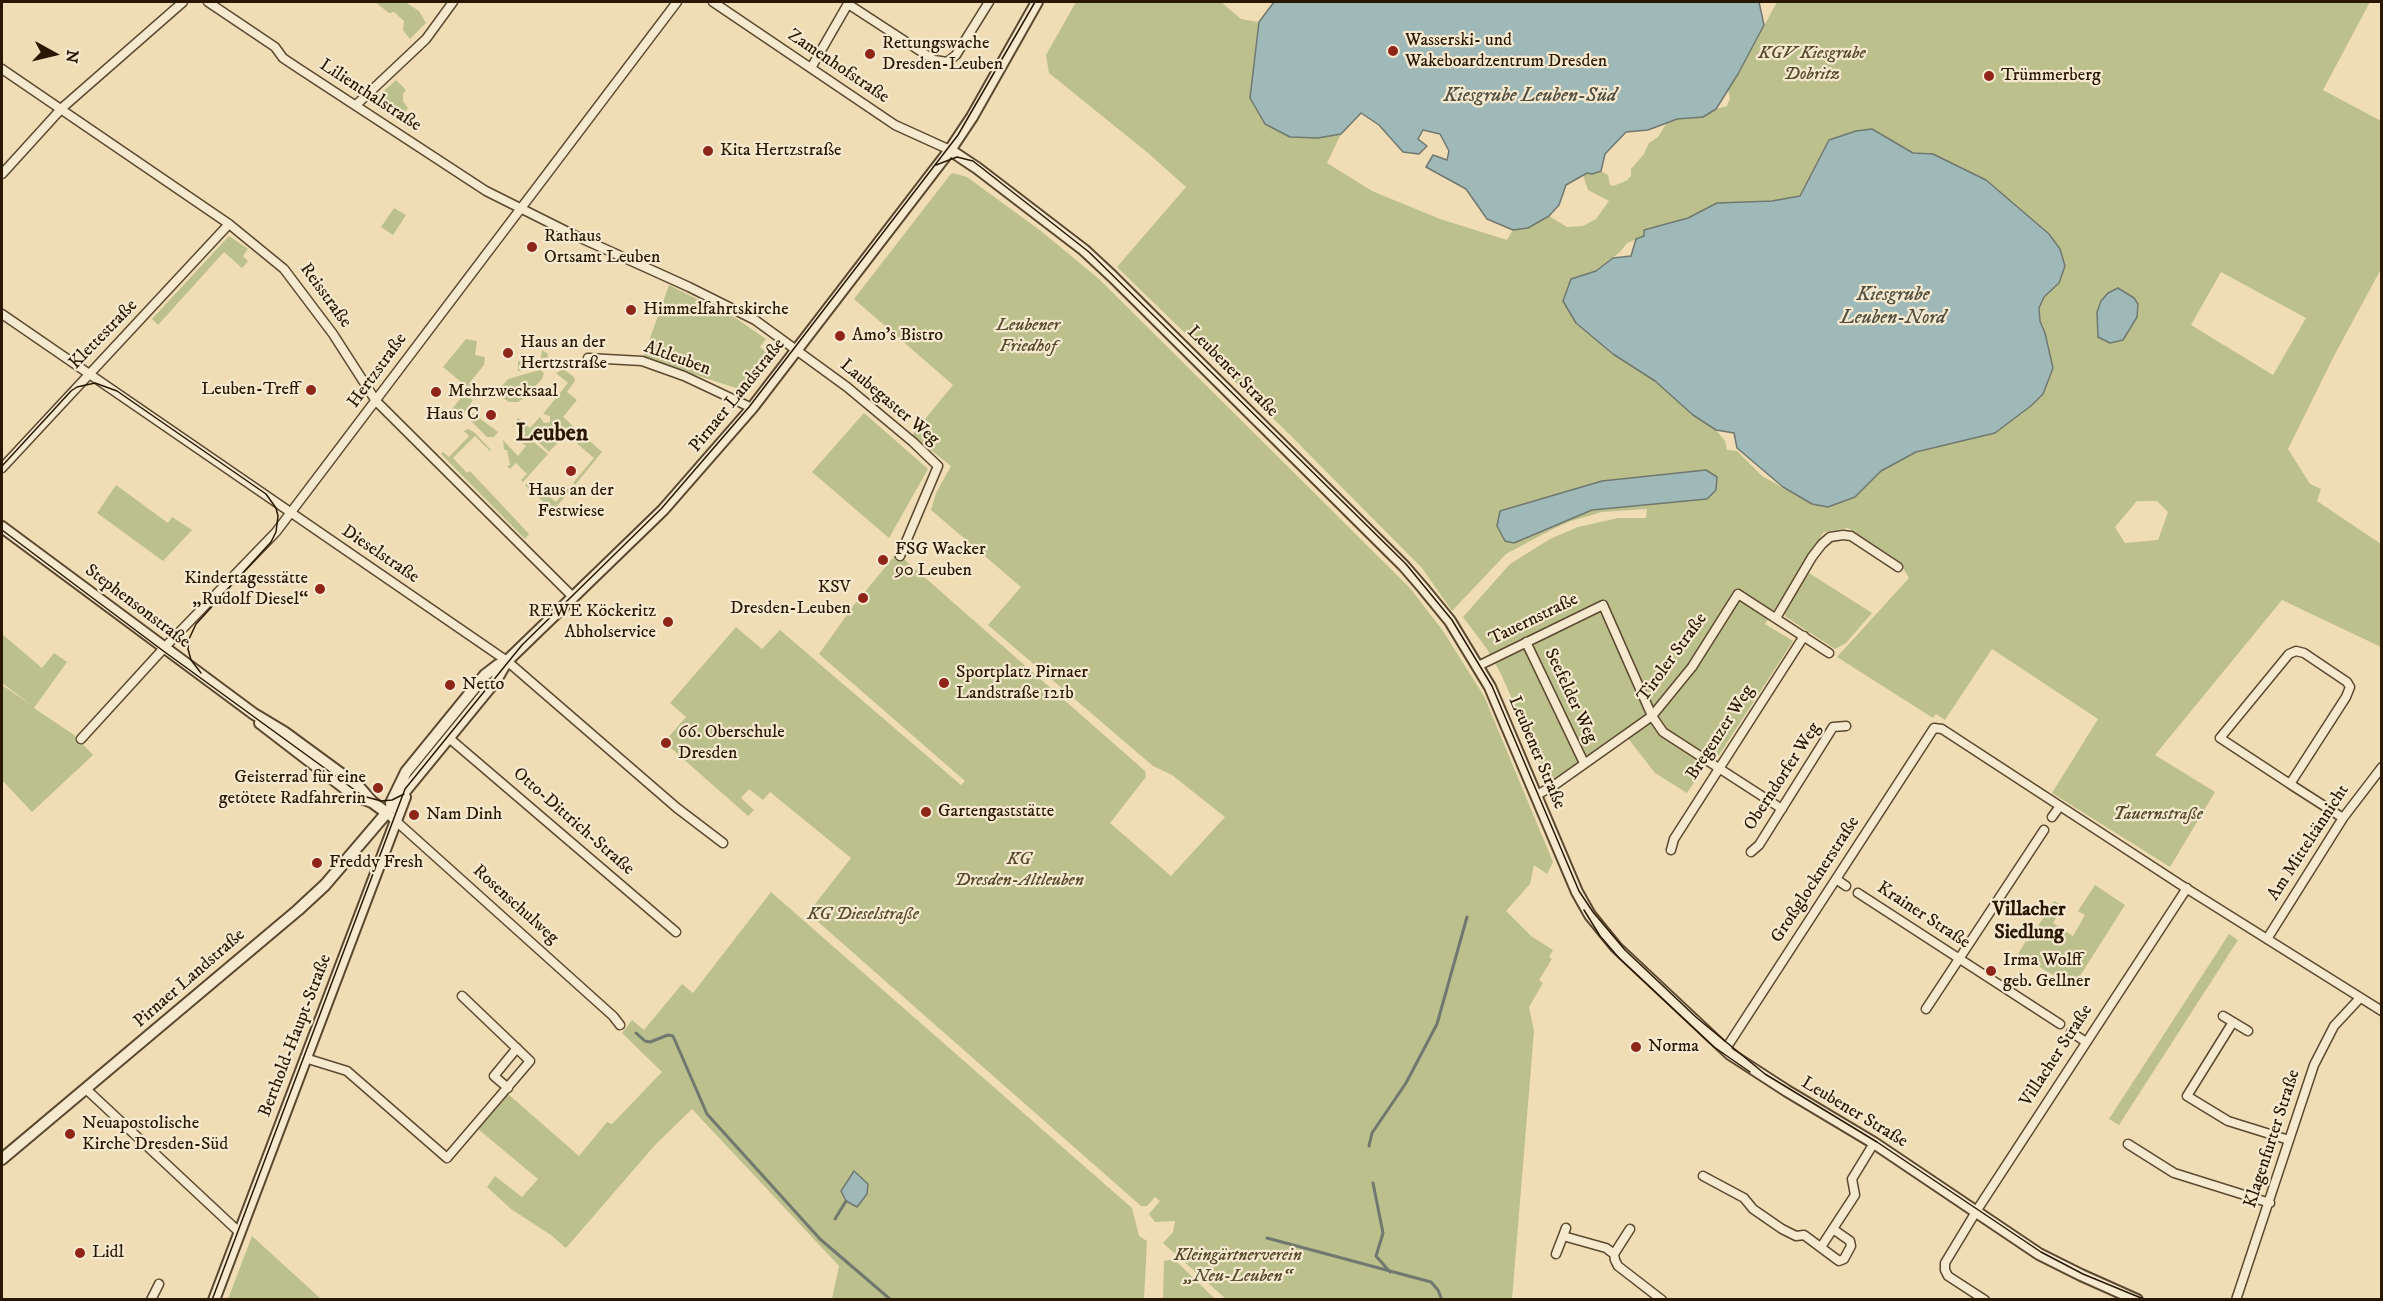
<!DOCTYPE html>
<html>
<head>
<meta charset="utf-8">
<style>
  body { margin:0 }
  #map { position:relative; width:2383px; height:1301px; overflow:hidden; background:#f0ddb5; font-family:"IM FELL DW Pica",serif }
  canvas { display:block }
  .frame { position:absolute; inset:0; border:3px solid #2a1702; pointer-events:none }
  .north { position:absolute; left:24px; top:24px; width:60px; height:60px; -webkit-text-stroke:4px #f5e9cf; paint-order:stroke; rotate:98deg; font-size:16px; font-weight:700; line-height:24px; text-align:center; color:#2a1702 }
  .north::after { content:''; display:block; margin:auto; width:21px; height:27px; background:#2a1702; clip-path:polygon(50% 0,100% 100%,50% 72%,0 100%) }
</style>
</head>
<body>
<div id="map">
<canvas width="2383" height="1301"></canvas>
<div class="frame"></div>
<div class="north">N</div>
</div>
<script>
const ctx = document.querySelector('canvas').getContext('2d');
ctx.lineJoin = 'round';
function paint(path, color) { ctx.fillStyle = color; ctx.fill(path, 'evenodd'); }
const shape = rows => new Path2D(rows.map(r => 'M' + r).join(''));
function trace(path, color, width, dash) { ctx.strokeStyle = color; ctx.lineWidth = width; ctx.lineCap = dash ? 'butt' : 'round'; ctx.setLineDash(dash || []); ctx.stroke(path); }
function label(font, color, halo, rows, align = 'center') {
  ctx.font = font + ' "IM FELL DW Pica",serif'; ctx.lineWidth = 4.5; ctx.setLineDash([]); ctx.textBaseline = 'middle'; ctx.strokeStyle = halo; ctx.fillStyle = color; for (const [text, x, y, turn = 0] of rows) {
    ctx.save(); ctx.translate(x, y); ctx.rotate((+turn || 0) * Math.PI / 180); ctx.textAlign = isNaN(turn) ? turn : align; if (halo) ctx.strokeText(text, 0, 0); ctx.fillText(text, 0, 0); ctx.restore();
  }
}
paint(shape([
  [375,2,405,2,419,11,426,23,410,39,403,30,404,21,394,12,389,13],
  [1076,2,1221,2,1241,19,1259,22,1250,98,1318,138,1341,134,1327,163,1372,191,1440,219,1507,240,1513,230,1528,228,1549,216,1567,227,1583,226,1596,219,1609,201,1588,190,1583,175,1601,171,1608,175,1610,185,1613,186,1626,181,1631,176,1631,169,1644,154,1649,143,1658,137,1666,124,1677,119,1703,117,1716,109,1727,106,1730,98,1728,89,1738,74,1777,2,2370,2,2323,90,2381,121,2381,269,2335,354,2288,449,2310,484,2321,489,2317,501,2381,544,2381,647,2282,600,2155,755,2215,792,2170,867,2052,793,2098,719,1992,649,1945,720,1936,714,1933,718,1837,657,1909,578,1899,561,1848,528,1824,532,1765,624,1793,641,1719,755,1713,754,1687,793,1655,773,1627,737,1552,791,1501,674,1487,649,1463,617,1510,564,1550,539,1578,527,1618,518,1646,518,1647,509,1602,512,1571,521,1551,530,1506,554,1452,611,1422,568,1289,434,1117,267,1186,187,1148,153,1049,73,1046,55],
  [1872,129,1913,153,1933,154,2059,283,2044,297,2039,308,2040,321,2045,333,2053,368,2043,394,2032,405,1995,433,1916,452,1881,471,1855,497,1812,504,1762,476,1737,451,1727,450,1725,441,1716,430,1693,415,1655,381,1613,354,1576,323,1571,279,1596,271,1620,252,1627,243,1645,236,1644,230,1688,218,1718,203,1772,201,1800,196,1829,140],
  [2221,272,2306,318,2273,375,2191,325],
  [2137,501,2157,501,2168,512,2158,540,2125,543,2115,527],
  [396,80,406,90,403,94,403,101,408,108,401,119,376,104,375,99],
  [953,173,967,177,1041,231,1099,279,1410,588,1443,631,1484,696,1553,862,1547,874,1534,865,1530,884,1506,911,1531,936,1553,950,1549,957,1552,959,1539,980,1543,983,1529,1007,1534,1031,1512,1299,1226,1299,1163,1243,1173,1232,1175,1221,1155,1222,1149,1214,1160,1201,1155,1197,1147,1206,1141,1206,808,913,851,858,770,792,763,800,749,789,741,798,754,810,748,816,664,742,686,717,670,703,736,627,762,649,780,630,961,785,965,781,819,654,854,605,897,553,1145,771,1146,777,1110,823,1171,876,1225,817,1172,775,1153,766,988,625,1021,587,931,510,936,493,951,466,912,435,953,385,854,299,950,175],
  [394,208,406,215,393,235,381,227],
  [229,236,248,249,243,256,248,261,242,268,224,252,158,325,152,319],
  [669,285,737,319,766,339,760,347,767,353,766,357,742,390,643,358],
  [466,339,477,341,475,355,485,357,484,365,471,381,484,392,479,397,443,367],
  [542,350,548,354,547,366,518,371,518,361,540,364],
  [563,369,574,377,575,381,567,392,577,400,563,417,602,452,575,485,573,483,594,458,566,434,549,452,535,439,521,439,526,433,516,425,512,427,518,418,530,428,540,417,544,423,550,422,550,416,543,414,568,383,556,373],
  [540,370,544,373,542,379,523,399,518,402,509,402,500,396,499,389,508,379],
  [464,394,473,400,461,418,457,411,452,409],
  [471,412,498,432,494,437,487,437,470,420],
  [864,413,928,469,889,538,812,472],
  [468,429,474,432,491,450,484,457,490,451,475,436,453,458,467,473,470,471,529,534,525,539,441,454,443,452,449,457,469,436,464,431],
  [503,440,518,456,526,446,522,443,534,442,548,454,523,482,521,480,527,474,516,463,510,469,507,466,510,465,507,450,504,450],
  [530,480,556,502,569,487,572,489,554,509,551,509,525,485],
  [116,485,168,523,172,517,192,530,163,561,97,513],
  [1809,573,1872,613,1846,643,1835,649,1786,617,1784,610],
  [2,634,42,668,54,653,67,662,34,708,74,735,93,755,32,812,2,780,2,685,33,706,2,683],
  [2095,885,2125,905,2073,987,2018,954,2026,941,2028,942,2054,901,2063,906,2053,923,2073,936,2085,915,2078,911],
  [771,892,1132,1208,1139,1236,1147,1241,1144,1299,832,1299,839,1266,692,1109,655,1145,566,1248,551,1235,511,1209,487,1187,495,1176,522,1197,538,1179,478,1129,508,1094,579,1156,607,1122,612,1124,662,1072,622,1033,632,1020,644,1030,682,984,693,993],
  [2229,934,2238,940,2119,1125,2109,1119],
  [252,1236,321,1299,228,1299],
  [1174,1259,1215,1299,1163,1299,1164,1261]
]), '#bcc08c');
const water = shape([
  [1274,2,1759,2,1764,25,1738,74,1716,109,1703,117,1677,119,1648,130,1626,132,1605,154,1601,171,1592,174,1587,173,1566,185,1559,205,1549,216,1528,228,1513,230,1487,219,1466,189,1426,167,1433,155,1447,160,1449,151,1440,134,1423,130,1418,139,1427,146,1419,154,1403,152,1379,125,1361,113,1341,134,1318,138,1290,137,1265,124,1250,98,1259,22,1274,2],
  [1872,129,1913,153,1933,154,1986,180,2049,234,2060,249,2065,266,2059,283,2044,297,2039,308,2040,321,2045,333,2053,368,2043,394,2032,405,1995,433,1916,452,1881,471,1855,497,1828,507,1812,504,1783,487,1737,448,1734,433,1716,430,1693,415,1655,381,1613,354,1576,323,1563,301,1571,279,1596,271,1613,258,1631,256,1636,239,1644,236,1644,230,1688,218,1717,203,1772,201,1800,196,1829,140,1856,131,1872,129],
  [2118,288,2134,298,2138,304,2137,317,2123,340,2110,343,2098,337,2097,312,2101,301,2108,293,2118,288],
  [1706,470,1717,477,1716,490,1707,499,1592,510,1514,543,1505,541,1497,526,1500,511,1602,481,1706,470],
  [854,1171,868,1184,867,1194,857,1207,846,1201,841,1191,854,1171]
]);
paint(water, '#9fb9b9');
trace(water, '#707870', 1.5);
trace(shape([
  [636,1033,645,1041,650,1042,668,1035,673,1036,707,1114,820,1239,891,1300],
  [1369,1146,1372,1133,1406,1083,1437,1024,1467,917],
  [1373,1183,1383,1233,1376,1256,1390,1272],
  [835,1219,846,1201],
  [1267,1238,1431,1282,1438,1290,1442,1300]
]), '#707870', 3);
const minor = shape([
  [208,2,275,47,283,58,298,68,486,191,574,235,689,287,755,320,847,387,913,442,938,466,900,556],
  [713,2,895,125,950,150],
  [848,4,934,60,947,62,956,55,989,2],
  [811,68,849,2],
  [2,69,229,224,284,269,333,334,376,401,573,597],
  [356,105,426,39,453,2],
  [2,174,62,108,183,2],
  [2,314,507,661,677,808,723,843],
  [588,358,642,361,684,376,752,408],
  [2,468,229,224],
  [1776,618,1812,557,1822,544,1830,537,1843,535,1851,536,1898,567],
  [1526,642,1584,763],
  [1478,666,1603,605,1652,716,1663,732,1782,809],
  [449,738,676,932],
  [81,739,164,648,276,532,677,2],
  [2290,784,2220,738,2289,654,2296,651,2304,653,2347,682,2350,687,2346,697,2290,784,2343,818],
  [1537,795,1556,784,1652,716,1692,667,1738,594,1829,653],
  [387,813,613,1016,620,1025],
  [2052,817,2060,806],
  [1671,850,1674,839,1804,636],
  [1751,852,1759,845,1833,727,1846,726],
  [1836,879,1846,886],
  [1858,893,2060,1024],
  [2267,939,2343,818,2382,767],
  [1926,1009,2044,830],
  [2223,1016,2248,1031],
  [2233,1022,2187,1096,2228,1121,2289,1140],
  [2071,1032,2086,1042],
  [1725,1050,1934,728,1942,729,2181,885,2382,1011],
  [305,1058,347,1071,447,1158,530,1061,462,996],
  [508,1088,494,1076,517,1048],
  [86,1089,239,1232],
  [2128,1144,2174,1173,2270,1203],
  [1703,1176,1744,1198,1753,1209,1782,1229,1796,1236,1804,1235,1839,1261,1844,1259,1851,1246,1850,1241,1833,1229],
  [1630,1229,1614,1254,1615,1260,1618,1266,1662,1300],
  [1563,1236,1566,1228],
  [1821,1247,1855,1195,1852,1179,1874,1143],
  [1556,1254,1563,1236,1606,1248,1614,1254],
  [151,1300,159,1284],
  [1985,1300,1948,1276,1945,1270,1945,1263,1977,1210,2187,888],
  [2236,1300,2314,1065,2334,1026,2360,998]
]);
const tertiary = shape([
  [950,150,977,168,1084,250,1112,276,1404,566,1423,588,1450,621,1490,687,1577,892,1590,915,1616,947,1730,1054,1787,1091,1874,1143,2039,1254,2081,1275,2137,1300],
  [2,527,254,714,284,732,359,787,372,802,387,813],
  [260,723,355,796,372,802],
  [391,803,406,772,485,675,498,665,507,661],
  [2,1159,298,910,325,885,401,796,496,680,507,661,663,510,752,408,950,150,972,117,1037,2],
  [214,1300,405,797]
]);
trace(minor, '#5c482f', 11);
trace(tertiary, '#5c482f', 14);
trace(minor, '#f5e9cf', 8);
trace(tertiary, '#f5e9cf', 10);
trace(shape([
  [936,165,957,157,973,161,1089,252,1406,564,1452,620,1492,686,1579,891,1593,912,1625,950,1697,1018,1765,1074,1877,1142,2041,1252,2083,1274,2146,1300],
  [2,466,71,391,77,387,95,383,117,391,266,494,276,508,278,516,276,532,271,542,196,624,189,639,188,649,191,660,201,673],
  [2,530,162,650,363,796,381,801,392,800,404,794],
  [1584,910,1600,936,1619,958,1714,1047,1750,1072],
  [212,1300,405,789,522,645,661,509,749,407,958,135,1035,2]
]), '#2a1702', 1.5);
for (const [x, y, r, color] of [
  [1393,51,6,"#8f2418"],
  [870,54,6,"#8f2418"],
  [1989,76,6,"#8f2418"],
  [708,151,6,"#8f2418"],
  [532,247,6,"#8f2418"],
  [631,310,6,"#8f2418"],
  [840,336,6,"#8f2418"],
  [508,353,6,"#8f2418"],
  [311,390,6,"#8f2418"],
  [436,392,6,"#8f2418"],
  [491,415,6,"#8f2418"],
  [571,471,6,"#8f2418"],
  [883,560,6,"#8f2418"],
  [320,589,6,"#8f2418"],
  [863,598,6,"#8f2418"],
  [668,622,6,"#8f2418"],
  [944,683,6,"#8f2418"],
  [450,685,6,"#8f2418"],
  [666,743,6,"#8f2418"],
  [378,788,6,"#8f2418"],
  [926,812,6,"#8f2418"],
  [414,815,6,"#8f2418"],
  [317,863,6,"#8f2418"],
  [1991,971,6,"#8f2418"],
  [1636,1047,6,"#8f2418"],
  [70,1134,6,"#8f2418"],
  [80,1253,6,"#8f2418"]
]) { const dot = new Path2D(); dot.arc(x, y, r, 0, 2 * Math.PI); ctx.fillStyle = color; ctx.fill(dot); trace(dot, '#f5e9cf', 2); }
label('18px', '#2a1702', '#f5e9cf', [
  ["Wasserski- und",1405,41],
  ["Wakeboardzentrum Dresden",1405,62],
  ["Rettungswache",882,44],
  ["Dresden-Leuben",882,65],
  ["Trümmerberg",2001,76],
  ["Kita Hertzstraße",720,151],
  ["Rathaus",544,237],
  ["Ortsamt Leuben",544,258],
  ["Himmelfahrtskirche",643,310],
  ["Amo's Bistro",852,336],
  ["Haus an der",520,343],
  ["Hertzstraße",520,364],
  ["Leuben-Treff",299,390,"right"],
  ["Mehrzwecksaal",448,392],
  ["Haus C",479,415,"right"],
  ["Haus an der",571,491,"center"],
  ["Festwiese",571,512,"center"],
  ["FSG Wacker",895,550],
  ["90 Leuben",895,571],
  ["Kindertagesstätte",308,579,"right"],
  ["„Rudolf Diesel“",308,600,"right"],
  ["KSV",851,588,"right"],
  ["Dresden-Leuben",851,609,"right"],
  ["REWE Köckeritz",656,612,"right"],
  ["Abholservice",656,633,"right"],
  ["Sportplatz Pirnaer",956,673],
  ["Landstraße 121b",956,694],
  ["Netto",462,685],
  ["66. Oberschule",678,733],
  ["Dresden",678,754],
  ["Geisterrad für eine",366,778,"right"],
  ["getötete Radfahrerin",366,799,"right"],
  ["Gartengaststätte",938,812],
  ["Nam Dinh",426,815],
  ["Freddy Fresh",329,863],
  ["Irma Wolff",2003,961],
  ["geb. Gellner",2003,982],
  ["Norma",1648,1047],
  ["Neuapostolische",82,1124],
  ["Kirche Dresden-Süd",82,1145],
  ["Lidl",92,1253]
], 'left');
label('italic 18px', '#564a2b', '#f5e9cf', [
  ["KGV Kiesgrube",1812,54],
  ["Dobritz",1812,75],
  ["Leubener",1028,326],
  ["Friedhof",1028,347],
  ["Tauernstraße",2158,815],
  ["KG",1019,860],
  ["Dresden-Altleuben",1019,881],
  ["KG Dieselstraße",863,915],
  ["Kleingärtnerverein",1238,1256],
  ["„Neu-Leuben“",1238,1277]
]);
label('18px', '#2a1702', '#f5e9cf', [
  ["Zamenhofstraße",838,67,34],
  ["Lilienthalstraße",370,96,33],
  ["Reisstraße",325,296,54],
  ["Klettestraße",104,335,-46],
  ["Altleuben",677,359,20],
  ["Hertzstraße",378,371,-54],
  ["Leubener Straße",1232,372,45],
  ["Pirnaer Landstraße",738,396,-51],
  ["Laubegaster Weg",889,403,40],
  ["Dieselstraße",380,555,34],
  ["Stephensonstraße",137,607,37],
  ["Tauernstraße",1534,620,-26],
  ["Tiroler Straße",1673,658,-54],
  ["Seefelder Weg",1570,696,65],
  ["Bregenzer Weg",1721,733,-57],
  ["Leubener Straße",1536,753,67],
  ["Oberndorfer Weg",1783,777,-57],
  ["Otto-Dittrich-Straße",573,822,41],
  ["Am Mitteltännicht",2309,843,-57],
  ["Großglocknerstraße",1816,880,-57],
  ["Rosenschulweg",515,905,42],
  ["Krainer Straße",1923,916,33],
  ["Pirnaer Landstraße",190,979,-41],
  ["Berthold-Haupt-Straße",296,1036,-69],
  ["Villacher Straße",2057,1056,-57],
  ["Leubener Straße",1854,1113,31],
  ["Klagenfurter Straße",2273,1139,-72]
]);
label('italic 20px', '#535042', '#f5e9cf', [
  ["Kiesgrube Leuben-Süd",1530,97],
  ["Kiesgrube",1893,296],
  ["Leuben-Nord",1893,319]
]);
label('bold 20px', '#2a1702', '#f5e9cf', [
  ["Villacher",2029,911],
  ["Siedlung",2029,934]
]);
label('bold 24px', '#2a1702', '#f5e9cf', [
  ["Leuben",552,435]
]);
</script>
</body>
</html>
